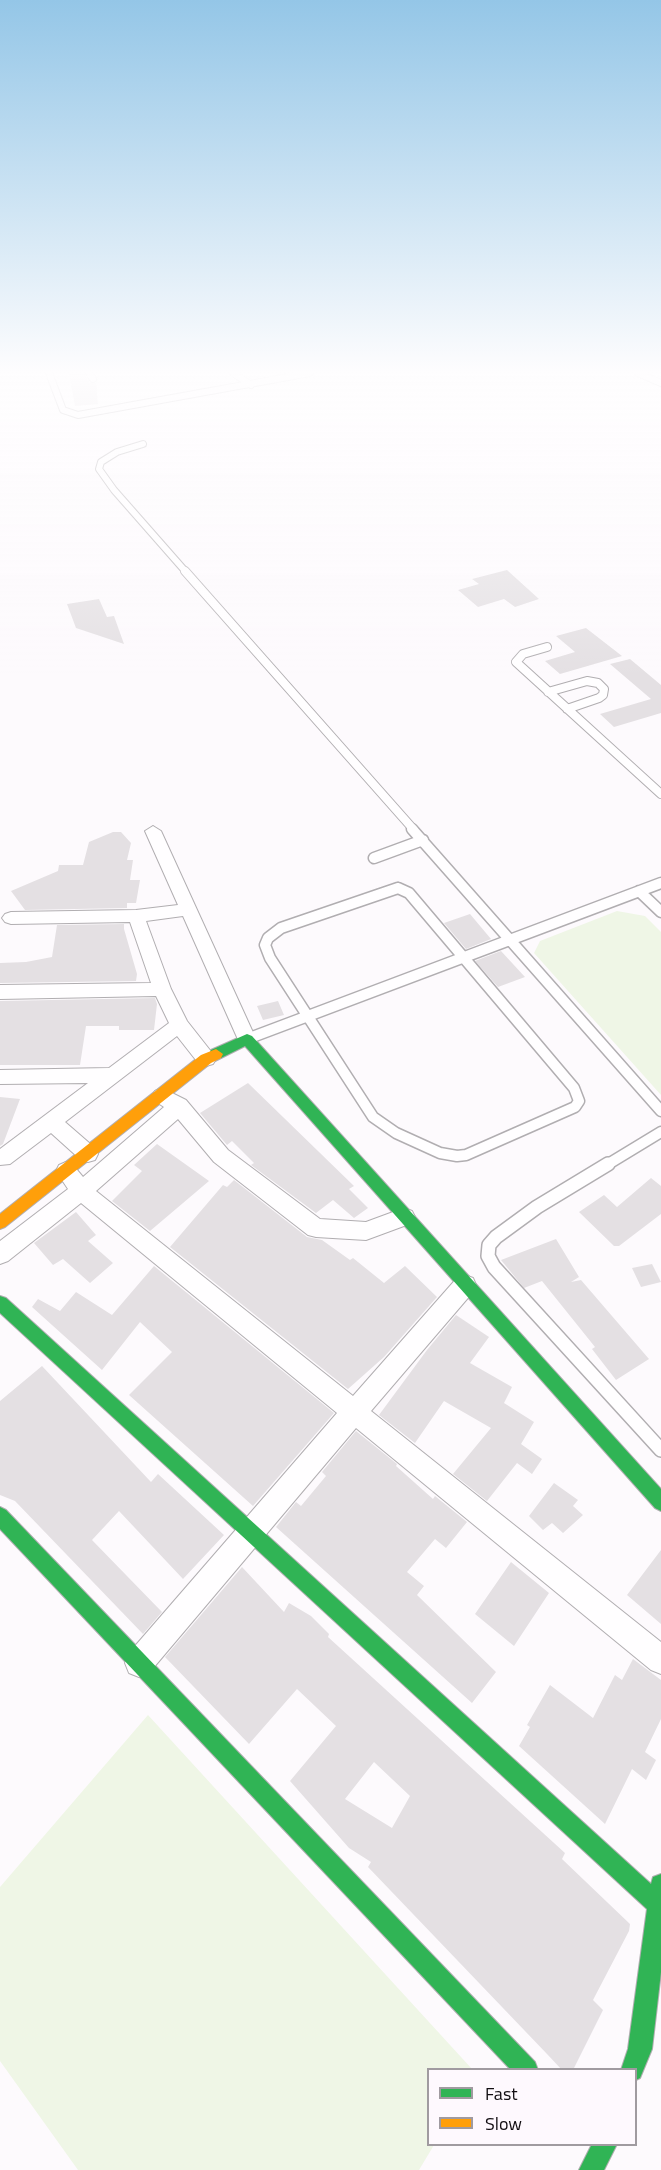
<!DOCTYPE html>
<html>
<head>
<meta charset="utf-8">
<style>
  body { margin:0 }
  #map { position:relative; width:661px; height:2170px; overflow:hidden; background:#fdfafd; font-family:"Titillium Web",sans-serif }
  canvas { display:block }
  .legend { position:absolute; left:427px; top:2068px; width:210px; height:78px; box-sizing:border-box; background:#fef9fe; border:2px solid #a09ba0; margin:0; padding:8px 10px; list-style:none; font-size:18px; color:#120e12 }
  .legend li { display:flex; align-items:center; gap:12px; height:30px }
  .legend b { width:30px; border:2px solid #a09ba0 }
</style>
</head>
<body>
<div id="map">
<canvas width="661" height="2170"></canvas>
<ul class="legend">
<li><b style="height:8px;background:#30b455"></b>Fast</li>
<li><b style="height:8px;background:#ff9f0a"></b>Slow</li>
</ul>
</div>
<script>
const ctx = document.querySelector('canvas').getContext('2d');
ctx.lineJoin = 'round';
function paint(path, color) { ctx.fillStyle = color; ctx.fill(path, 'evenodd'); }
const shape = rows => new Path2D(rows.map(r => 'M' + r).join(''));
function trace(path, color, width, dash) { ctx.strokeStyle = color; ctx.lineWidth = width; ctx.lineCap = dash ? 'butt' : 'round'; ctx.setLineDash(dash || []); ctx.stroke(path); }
paint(shape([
  [617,911,645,916,661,932,661,1095,534,953,540,941],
  [148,1715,472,2069,428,2070,428,2144,434,2145,419,2170,78,2170,0,2061,0,1887]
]), '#eff6e6');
paint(shape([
  [69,373,84,373,90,383,96,383,98,404,75,406],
  [507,570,539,599,515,607,504,599,478,607,458,590,479,584,472,579],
  [99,599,107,617,114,616,124,644,76,628,67,604],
  [586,628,622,656,560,674,545,661,575,652,556,636],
  [630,659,661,685,661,713,614,727,600,714,651,699,610,664],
  [113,832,121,832,131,843,127,860,133,860,130,880,140,880,136,903,127,903,127,908,25,910,11,891,58,871,59,865,83,865,89,842],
  [470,914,491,939,466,949,444,923],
  [124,924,124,929,137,974,136,981,0,983,0,963,26,962,52,957,57,925],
  [501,951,525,977,498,987,475,961],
  [155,998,157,1004,154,1030,119,1030,119,1026,86,1026,80,1065,0,1065,0,1001],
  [278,1001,284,1015,263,1020,257,1006],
  [248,1083,354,1186,349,1189,368,1208,354,1218,333,1200,316,1213,251,1165,254,1163,232,1141,227,1145,200,1113],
  [0,1097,20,1099,3,1144,0,1146],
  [157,1144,209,1181,150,1231,112,1201,142,1171,134,1165],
  [651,1178,661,1186,661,1214,619,1246,614,1246,579,1212,604,1195,617,1207],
  [234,1180,307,1237,322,1240,350,1260,353,1258,384,1283,405,1266,437,1297,384,1357,348,1389,170,1247,223,1185,227,1187],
  [76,1212,96,1235,88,1241,113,1263,90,1283,63,1259,53,1265,34,1243],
  [556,1239,579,1277,571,1282,581,1280,649,1359,616,1380,592,1349,595,1347,542,1281,524,1288,501,1260],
  [652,1264,661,1282,641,1287,632,1268],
  [154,1266,334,1413,253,1506,129,1395,172,1352,140,1322,102,1370,32,1307,38,1299,60,1311,76,1292,112,1315],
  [456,1315,489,1337,470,1363,512,1387,504,1403,534,1422,521,1444,542,1459,532,1474,517,1463,487,1501,453,1474,491,1428,444,1401,415,1443,379,1415,427,1350],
  [42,1366,151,1482,158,1474,224,1535,183,1579,119,1511,92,1540,162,1612,143,1634,15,1501,0,1495,0,1401],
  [356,1431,397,1464,396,1466,433,1499,435,1496,467,1522,446,1548,435,1539,407,1572,424,1586,417,1595,496,1672,472,1703,276,1527,296,1502,301,1506,326,1476,322,1472],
  [554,1483,578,1500,573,1506,583,1515,563,1533,552,1523,543,1530,529,1516],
  [661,1550,661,1624,627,1595],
  [511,1562,549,1593,514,1646,475,1614],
  [242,1567,284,1612,289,1603,311,1616,329,1634,328,1637,565,1853,562,1859,630,1924,629,1931,593,2000,603,2010,573,2070,562,2070,547,2054,368,1867,371,1862,349,1848,290,1781,336,1726,297,1689,249,1744,165,1657],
  [374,1762,410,1796,392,1828,345,1799],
  [633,1659,661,1680,661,1719,645,1752,656,1760,646,1780,632,1769,605,1824,519,1746,530,1727,527,1725,550,1685,593,1718,615,1675,622,1680]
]), '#e4e0e3');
const laneFar3 = shape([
  [49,373,63,410,78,415,310,373],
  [89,373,93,379],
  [233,373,251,385],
  [638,373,661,383],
  [143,444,117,452,101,462,99,469,114,490,186,572]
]);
const laneFar2 = shape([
  [185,571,414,830],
  [547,647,523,654,516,662,661,794],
  [548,692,587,681,598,683,604,689,603,695,599,698,567,709]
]);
const laneFar1 = shape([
  [412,829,661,1111],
  [374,858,423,840],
  [398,888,409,893,574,1088,579,1101,575,1107,466,1155,457,1156,440,1153,396,1133,373,1117,270,958,265,945,268,938,281,928,398,888],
  [639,891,661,912],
  [247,1039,661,883],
  [605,1166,661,1132]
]);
const lane = shape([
  [608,1164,537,1207,496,1237,489,1245,488,1256,494,1267,661,1450]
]);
const street = shape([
  [153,826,161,831,256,1039,254,1044,247,1046,240,1044,183,916,146,921,171,989,187,1021,213,1054,216,1059,213,1064,206,1066,199,1064,177,1036,65,1122,95,1148,98,1154,95,1160,88,1162,81,1160,51,1133,10,1164,0,1165,0,1149,88,1083,0,1084,0,1070,109,1068,169,1023,156,996,0,999,0,985,151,983,130,922,11,924,5,922,2,918,5,914,11,912,136,910,178,905,145,831,153,826],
  [162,1088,186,1100,228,1150,320,1219,366,1222,404,1208,412,1211,415,1217,412,1223,366,1240,316,1237,308,1235,214,1162,178,1119,96,1191,353,1396,457,1278,465,1275,473,1278,476,1285,473,1292,371,1411,661,1642,661,1674,651,1670,356,1428,149,1673,139,1677,129,1673,125,1663,129,1653,337,1413,81,1203,8,1261,0,1264,0,1241,68,1189,56,1171,59,1165,66,1162,73,1165,83,1177,164,1107,155,1101,152,1096,155,1091,162,1088]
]);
const fast = shape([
  [247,1034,252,1036,661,1489,661,1511,655,1508,245,1046,221,1058,211,1058,209,1054,211,1050,247,1034],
  [0,1296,6,1298,651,1884,653,1877,661,1874,661,1972,652,2049,640,2078,636,2080,636,2070,621,2070,628,2049,647,1909,0,1313,0,1296],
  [0,1507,6,1510,535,2062,538,2070,511,2070,0,1529,0,1507],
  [592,2144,617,2144,604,2170,579,2170,592,2144]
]);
const slow = shape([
  [216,1049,223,1054,221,1058,211,1063,5,1227,0,1229,0,1214,201,1055,216,1049]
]);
trace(laneFar3, '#b1aeb1', 8);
trace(laneFar2, '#b1aeb1', 10);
trace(laneFar1, '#b1aeb1', 13);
trace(lane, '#b1aeb1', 16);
trace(street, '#b1aeb1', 2);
trace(fast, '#b1aeb1', 2);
trace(slow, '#b1aeb1', 2);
trace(laneFar3, '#fffeff', 6);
trace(laneFar2, '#fffeff', 8);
trace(laneFar1, '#fffeff', 10);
trace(lane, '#fffeff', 13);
paint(street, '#fffeff');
paint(fast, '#30b455');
paint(slow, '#ff9f0a');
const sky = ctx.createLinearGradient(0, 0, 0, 677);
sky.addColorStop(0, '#94c6e7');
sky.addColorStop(0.55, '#fefdfe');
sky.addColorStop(1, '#fefdfe00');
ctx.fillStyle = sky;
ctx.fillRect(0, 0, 661, 677);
</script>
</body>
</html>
